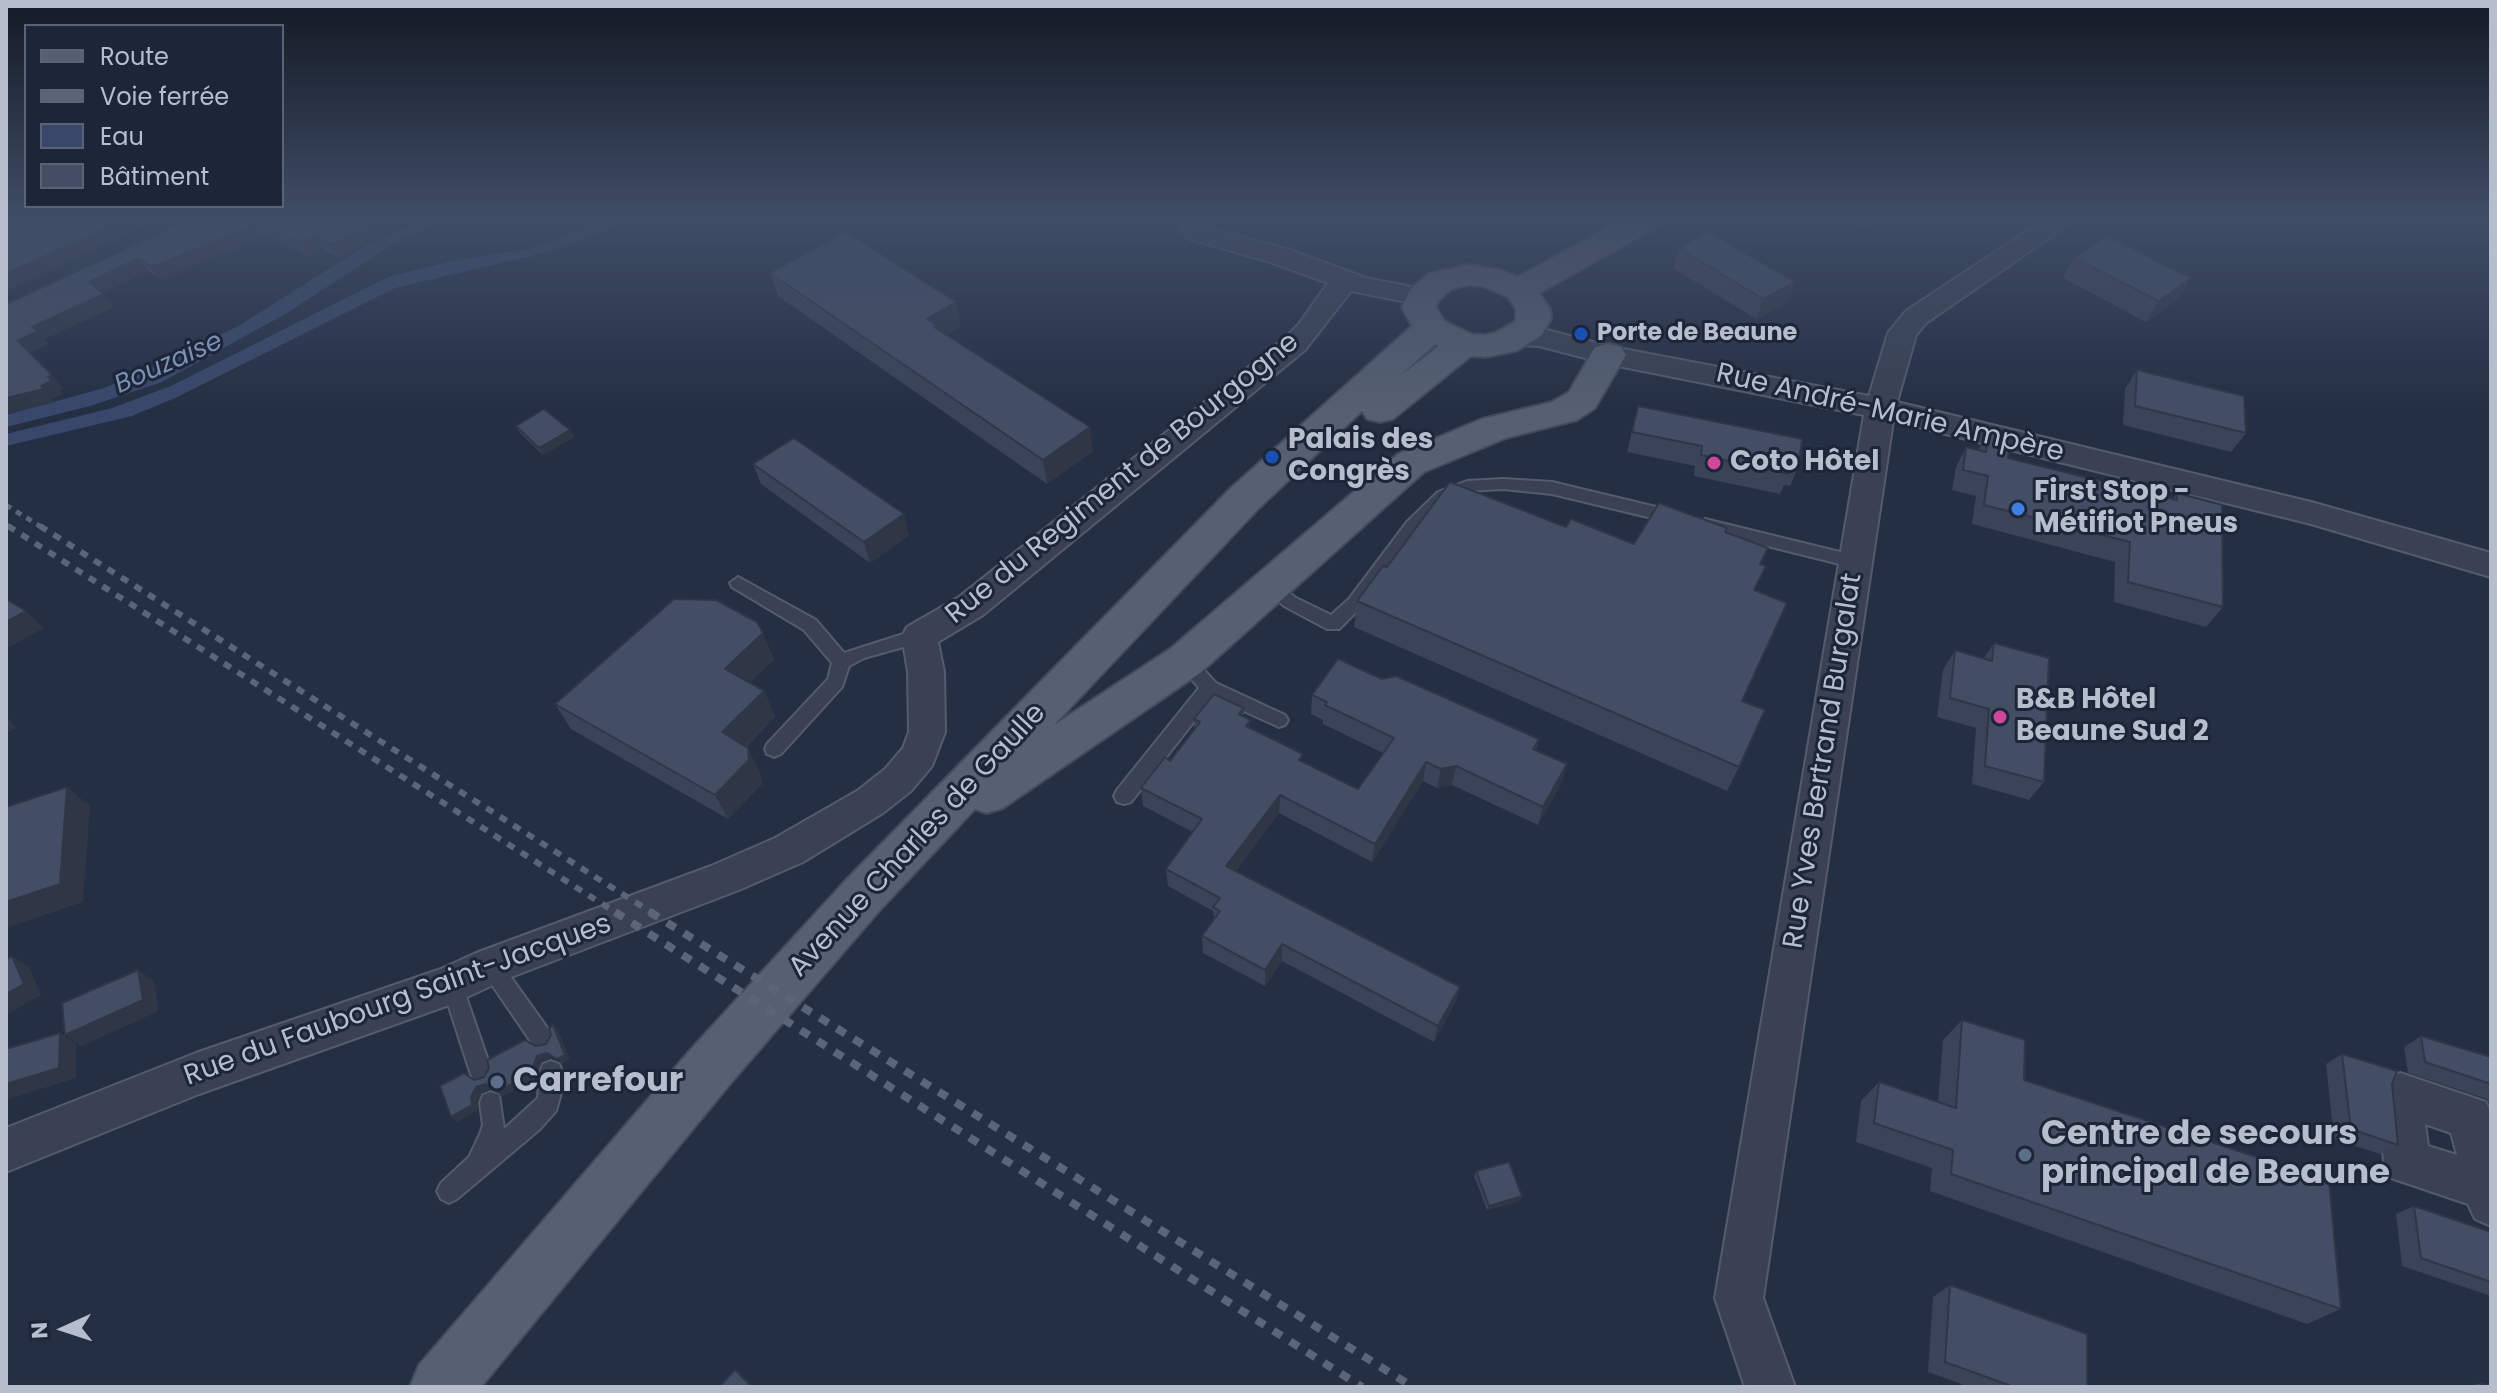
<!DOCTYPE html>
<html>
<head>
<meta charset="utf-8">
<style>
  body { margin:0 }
  #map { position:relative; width:2497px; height:1393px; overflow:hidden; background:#242f43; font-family:Poppins,sans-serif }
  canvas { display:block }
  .frame { position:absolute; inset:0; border:8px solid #b6bdcc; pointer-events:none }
  .legend { position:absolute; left:24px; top:24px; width:260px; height:184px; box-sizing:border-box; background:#1d2638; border:2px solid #5a6273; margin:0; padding:10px 14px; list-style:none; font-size:24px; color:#b6bdcc }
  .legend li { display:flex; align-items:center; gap:16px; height:40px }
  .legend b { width:40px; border:2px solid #5a6273 }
  .north { position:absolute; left:24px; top:1289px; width:80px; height:80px; -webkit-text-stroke:6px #1d2638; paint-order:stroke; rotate:267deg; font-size:22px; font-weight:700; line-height:32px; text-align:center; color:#b6bdcc }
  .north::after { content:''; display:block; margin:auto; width:28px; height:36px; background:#b6bdcc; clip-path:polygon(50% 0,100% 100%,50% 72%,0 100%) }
</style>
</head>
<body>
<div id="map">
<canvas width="2497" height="1393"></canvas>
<div class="frame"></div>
<ul class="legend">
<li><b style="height:10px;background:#576072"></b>Route</li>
<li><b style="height:10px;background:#5b6579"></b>Voie ferrée</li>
<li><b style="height:22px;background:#37486b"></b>Eau</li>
<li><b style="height:22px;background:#434e65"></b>Bâtiment</li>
</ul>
<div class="north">N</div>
</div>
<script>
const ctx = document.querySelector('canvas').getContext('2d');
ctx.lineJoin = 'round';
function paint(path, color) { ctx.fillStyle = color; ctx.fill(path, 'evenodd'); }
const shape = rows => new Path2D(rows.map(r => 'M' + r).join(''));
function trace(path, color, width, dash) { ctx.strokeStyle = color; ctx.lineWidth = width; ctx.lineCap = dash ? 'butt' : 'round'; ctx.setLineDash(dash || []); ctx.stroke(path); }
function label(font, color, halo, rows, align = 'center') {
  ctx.font = font + ' Poppins,sans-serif'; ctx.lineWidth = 6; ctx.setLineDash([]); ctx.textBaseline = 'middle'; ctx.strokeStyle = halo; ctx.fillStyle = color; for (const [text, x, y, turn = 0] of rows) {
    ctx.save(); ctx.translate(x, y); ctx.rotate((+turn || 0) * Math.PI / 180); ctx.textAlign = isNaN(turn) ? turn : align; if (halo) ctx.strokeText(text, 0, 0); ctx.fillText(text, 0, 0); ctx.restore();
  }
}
paint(shape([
  [427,217,454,217,393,244,287,313,162,382,90,406,6,427,6,415,104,388,175,358,240,325,368,244],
  [611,217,640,217,548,252,395,288,175,398,132,416,6,446,6,434,112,408,171,386,388,277,461,259,529,249]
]), '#37486b');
const service = shape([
  [1503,479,1552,482,1677,512,1685,518,1677,524,1552,494,1503,489,1469,491,1450,500,1419,530,1361,607,1339,629,1327,629,1284,606,1263,587,1265,583,1277,583,1296,598,1331,615,1349,599,1407,522,1438,492,1467,481,1503,479],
  [1705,519,1856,556,1864,562,1856,568,1699,529,1697,525,1705,519],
  [738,577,816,620,844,653,919,629,928,636,925,641,864,658,849,666,842,687,781,754,774,757,767,754,765,749,767,744,828,679,832,663,804,630,732,587,730,583,738,577],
  [1185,654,1191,656,1216,683,1285,715,1288,720,1285,725,1279,727,1213,697,1131,802,1124,804,1117,802,1114,796,1117,790,1199,688,1176,661,1185,654],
  [491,957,498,959,550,1032,553,1039,550,1046,542,1049,534,1046,484,973,481,966,484,959,491,957],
  [452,975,459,978,462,985,492,1072,489,1079,481,1082,473,1079,470,1072,442,985,445,978,452,975],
  [551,1061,559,1064,562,1071,563,1086,556,1111,540,1129,457,1199,449,1203,441,1199,437,1191,441,1183,469,1157,480,1134,483,1125,480,1103,483,1095,491,1092,499,1095,504,1129,538,1098,540,1071,543,1064,551,1061]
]);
const minor = shape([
  [1177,217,1203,217,1207,227,1290,250,1366,278,1432,291,1436,297,1432,303,1422,305,1351,291,1305,350,983,615,938,642,944,672,945,732,932,766,911,791,883,813,803,862,739,890,506,979,452,1004,199,1094,6,1172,6,1128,196,1053,441,969,476,953,711,866,775,838,857,791,885,769,903,748,909,732,908,672,902,636,907,627,959,597,1285,338,1299,324,1328,283,1270,262,1187,238,1177,217],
  [2048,217,2079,217,1926,323,1916,335,1897,402,2311,502,2491,553,2491,577,2311,524,1893,421,1763,1298,1795,1387,1745,1387,1715,1298,1864,415,1608,364,1539,346,1520,345,1510,342,1506,336,1510,330,1520,327,1539,328,1608,346,1869,396,1888,333,1906,311,2048,217],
  [2400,1073,2486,1102,2491,1114,2491,1226,2475,1219,2468,1204,2391,1178,2384,1162,2378,1094,2384,1079,2400,1073],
  [2425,1124,2451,1133,2457,1155,2428,1146,2425,1124]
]);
const primary = shape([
  [1627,217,1667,217,1662,224,1539,293,1550,309,1551,319,1541,336,1516,351,1485,357,1471,356,1393,419,1380,422,1367,419,1362,411,1259,508,1054,725,1170,649,1398,454,1482,419,1552,402,1569,392,1595,347,1608,344,1621,347,1626,355,1595,408,1577,420,1506,438,1424,472,1200,673,1003,808,987,813,975,809,880,910,730,1084,481,1387,410,1387,419,1365,692,1048,846,880,1231,488,1412,326,1402,307,1410,290,1428,274,1469,265,1500,270,1518,277,1627,217],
  [1469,285,1482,286,1508,297,1516,309,1516,321,1495,333,1485,335,1471,334,1444,321,1436,307,1438,301,1451,289,1469,285],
  [1435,344,1439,346,1400,376,1435,344]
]);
trace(service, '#545c6c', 4);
trace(minor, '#545c6c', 4);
trace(primary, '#424a5b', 4);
paint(service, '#394152');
paint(minor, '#394152');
paint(primary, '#576072');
trace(shape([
  [6,505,43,528],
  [6,525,12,528]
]), '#5b6579', 5, [6, 6]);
trace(shape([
  [8,526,618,914],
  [40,526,654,914]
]), '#5b6579', 6, [8, 8]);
trace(shape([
  [615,912,1362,1387],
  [650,912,1413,1387]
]), '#5b6579', 8, [10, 10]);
paint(shape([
  [195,217,385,232,340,258,321,248,309,256,263,236,170,276,159,279,148,271,102,293,114,307,44,339,48,344,30,353,63,388,60,390,63,394,52,399,55,402,6,414,6,304],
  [1838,217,1887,217,1869,228,1865,226,1860,229],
  [1679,248,1788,302,1756,319,1673,268],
  [2074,258,2191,278,2178,299,2146,322,2063,278],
  [770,273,961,326,946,335,1093,451,1047,484,778,296],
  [2137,370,2246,433,2231,452,2123,425,2125,389],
  [1638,406,1799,465,1790,486,1784,485,1780,494,1694,476,1695,466,1627,452],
  [516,426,570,430,574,437,543,455,520,433],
  [1989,431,2008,458,2173,499,2177,493,2223,607,2206,627,2114,602,2115,562,1972,524,1976,496,1952,490,1956,467,1966,447,1978,450],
  [753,464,909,535,870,563,761,484],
  [1566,527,1634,544,1726,532,1768,548,1761,564,1755,591,1742,701,1739,767,1727,791,1354,627,1357,601,1387,567],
  [1994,643,2044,782,2029,800,1972,784,1976,728,1937,717,1943,670,1955,650,1984,658],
  [774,659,749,683,764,691,775,717,746,747,760,773,762,784,728,819,571,729,555,704],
  [1382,679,1539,739,1536,750,1567,764,1562,782,1538,825,1452,785,1437,788,1423,781,1372,862,1279,813,1236,871,1460,987,1455,1003,1434,1042,1282,961,1265,986,1203,953,1202,936,1214,919,1213,911,1168,886,1166,869,1193,832,1143,806,1141,788,1170,761,1194,730,1194,719,1244,708,1244,716,1251,729,1303,762,1358,789,1383,753,1323,724,1323,720,1311,714,1312,695],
  [1962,1020,2024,1080,2341,1309,2307,1324,1930,1191,1932,1168,1856,1142,1861,1101,1879,1082,1938,1102,1943,1040],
  [2421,1036,2491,1057,2491,1109,2487,1099,2408,1073,2404,1047],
  [2342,1054,2392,1084,2398,1145,2380,1154,2334,1139,2326,1064],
  [1476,1171,1520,1201,1487,1210,1474,1176],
  [2414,1206,2491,1232,2491,1296,2402,1266,2396,1214],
  [1950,1285,2087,1387,1969,1387,1928,1372,1933,1297],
  [2481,1383,2491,1387,2468,1387]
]), '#3a4357');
paint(shape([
  [128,217,159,217,160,219,6,292,6,274],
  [1864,217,1868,217,1865,226,1860,229],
  [1873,217,1887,217,1869,228],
  [378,219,385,232,340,258,332,245],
  [255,224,263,236,170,276,159,279,150,266],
  [313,235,321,248,309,256,302,243],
  [139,258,148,271,99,294,89,282],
  [2191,278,2178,299,2146,322,2159,301],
  [1795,282,1788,302,1756,319,1763,299],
  [104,294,114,307,44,339,48,344,29,353,18,341,32,327],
  [956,302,961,326,940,338,927,319],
  [52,375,63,388,60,390,63,394,52,399,55,402,6,414,6,398,41,386,48,377],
  [1090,427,1093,451,1047,484,1043,460],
  [570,430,574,437,543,455,539,448],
  [904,514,909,535,870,563,864,542],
  [26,611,44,628,6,649,6,622],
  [763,633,774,659,737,695,725,669],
  [764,691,775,717,735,757,722,732],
  [6,716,16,728,6,734],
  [748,748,760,773,762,784,728,819,715,795],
  [1426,762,1423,781,1372,862,1375,844],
  [1567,764,1562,782,1538,825,1543,807],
  [1456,766,1452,785,1437,788,1441,769],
  [67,787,90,806,83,902,6,928,6,902],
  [1280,795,1279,813,1227,884,1226,866],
  [1282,944,1282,961,1265,986,1265,970],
  [12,956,29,967,41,995,6,1015,6,994],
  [138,970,154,981,159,1011,82,1046,65,1035],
  [1460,987,1455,1003,1434,1042,1438,1026],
  [553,1025,558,1030,570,1060,562,1064,557,1059],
  [60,1033,76,1043,76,1078,6,1100,6,1084],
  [547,1053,552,1058,542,1061,536,1078,502,1097,497,1092,537,1056],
  [486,1084,492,1089,482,1092,477,1102,478,1110,457,1122,451,1117,471,1097,476,1087],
  [1522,1196,1520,1201,1487,1210,1489,1206]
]), '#2f3747');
const building = shape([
  [6,217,128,217,6,274,6,217],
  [195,217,375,217,378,219,332,245,313,235,302,243,255,224,160,264,150,266,139,258,89,282,104,294,32,327,38,331,18,341,52,375,48,377,52,381,41,386,44,389,6,398,6,304,195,217],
  [846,232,956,302,927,319,937,325,934,327,1090,427,1043,460,770,273,846,232],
  [1708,232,1795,282,1763,299,1679,248,1708,232],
  [2107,236,2191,278,2159,301,2074,258,2107,236],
  [2137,370,2244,396,2246,433,2135,406,2137,370],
  [1638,406,1802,439,1799,465,1790,464,1789,474,1701,455,1702,446,1632,432,1638,406],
  [544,409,570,430,539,448,516,426,544,409],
  [1989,431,2011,436,2008,458,2177,500,2177,493,2222,505,2223,607,2128,582,2130,542,1984,505,1988,476,1963,470,1966,447,1986,452,1989,431],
  [794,438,904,514,864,542,753,464,794,438],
  [1450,482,1566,527,1571,519,1634,544,1659,503,1727,528,1725,532,1768,548,1760,564,1766,566,1754,590,1787,603,1742,701,1765,710,1739,767,1357,601,1383,566,1387,567,1450,482],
  [6,599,26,611,6,622,6,599],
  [674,599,716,600,757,622,763,633,725,669,764,691,722,732,748,748,749,760,715,795,555,704,674,599],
  [1994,643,2049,658,2044,782,1985,766,1989,709,1950,698,1955,650,1992,661,1994,643],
  [1338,659,1382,679,1396,676,1539,739,1533,749,1567,764,1543,807,1456,766,1441,769,1426,762,1375,844,1280,795,1226,866,1460,987,1438,1026,1282,944,1265,970,1202,936,1220,911,1213,907,1220,898,1166,869,1202,819,1141,788,1165,757,1170,761,1200,722,1194,719,1214,694,1244,708,1239,714,1251,720,1246,726,1303,754,1299,760,1358,789,1394,738,1325,705,1327,702,1312,695,1338,659],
  [67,787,60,884,6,902,6,807,67,787],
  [12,956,24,984,6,994,6,960,12,956],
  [138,970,143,1000,65,1035,62,1003,138,970],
  [1962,1020,2025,1040,2024,1080,2329,1181,2341,1309,1951,1174,1953,1150,1874,1123,1879,1082,1956,1108,1962,1020],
  [553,1025,565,1055,557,1059,547,1053,537,1056,531,1073,497,1092,486,1084,476,1087,471,1097,472,1105,451,1117,440,1086,464,1073,474,1080,484,1077,489,1068,487,1060,525,1040,536,1046,546,1044,551,1035,549,1028,553,1025],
  [60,1033,59,1068,6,1084,6,1049,60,1033],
  [2421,1036,2491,1057,2491,1084,2425,1062,2421,1036],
  [2342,1054,2397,1071,2392,1084,2398,1145,2351,1129,2342,1054],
  [1509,1162,1522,1196,1489,1206,1476,1171,1509,1162],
  [2414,1206,2491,1232,2491,1282,2421,1258,2414,1206],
  [1950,1285,2087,1334,2087,1387,2014,1387,1945,1362,1950,1285],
  [735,1370,752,1387,719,1387,735,1370],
  [2481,1383,2491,1386,2491,1387,2481,1387,2481,1383]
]);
paint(building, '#434e65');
trace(building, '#2f3747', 2);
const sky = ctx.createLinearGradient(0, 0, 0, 412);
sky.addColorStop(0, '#141a25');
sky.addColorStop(0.53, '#3f4d66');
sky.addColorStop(1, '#3f4d6600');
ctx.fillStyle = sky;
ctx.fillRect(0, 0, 2497, 412);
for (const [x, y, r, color] of [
  [1581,334,8,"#1a4fb4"],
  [1272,457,8,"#1a4fb4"],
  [1714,463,8,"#d1479c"],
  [2018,509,8,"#3f7fe0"],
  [2000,717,8,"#d1479c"],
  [497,1082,8,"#5c6f8a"],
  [2025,1155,8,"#5c6f8a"]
]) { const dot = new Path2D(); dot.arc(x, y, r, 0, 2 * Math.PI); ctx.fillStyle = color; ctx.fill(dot); trace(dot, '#1d2638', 3); }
label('bold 24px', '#b6bdcc', '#1d2638', [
  ["Porte de Beaune",1597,334]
], 'left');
label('italic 26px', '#7c8fb5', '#1d2638', [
  ["Bouzaise",169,364,-24]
]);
label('28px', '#b6bdcc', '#1d2638', [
  ["Rue André-Marie Ampère",1890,414,13],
  ["Rue du Regiment de Bourgogne",1123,479,-39],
  ["Rue Yves Bertrand Burgalat",1824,761,-81],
  ["Avenue Charles de Gaulle",918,841,-47],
  ["Rue du Faubourg Saint-Jacques",398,1001,-20]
]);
label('bold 28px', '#b6bdcc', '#1d2638', [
  ["Palais des",1288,441],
  ["Congrès",1288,473],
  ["Coto Hôtel",1730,463],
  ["First Stop -",2034,493],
  ["Métifiot Pneus",2034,525],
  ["B&B Hôtel",2016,701],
  ["Beaune Sud 2",2016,733]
], 'left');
label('bold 34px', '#b6bdcc', '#1d2638', [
  ["Carrefour",513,1082],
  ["Centre de secours",2041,1135],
  ["principal de Beaune",2041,1174]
], 'left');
</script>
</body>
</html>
